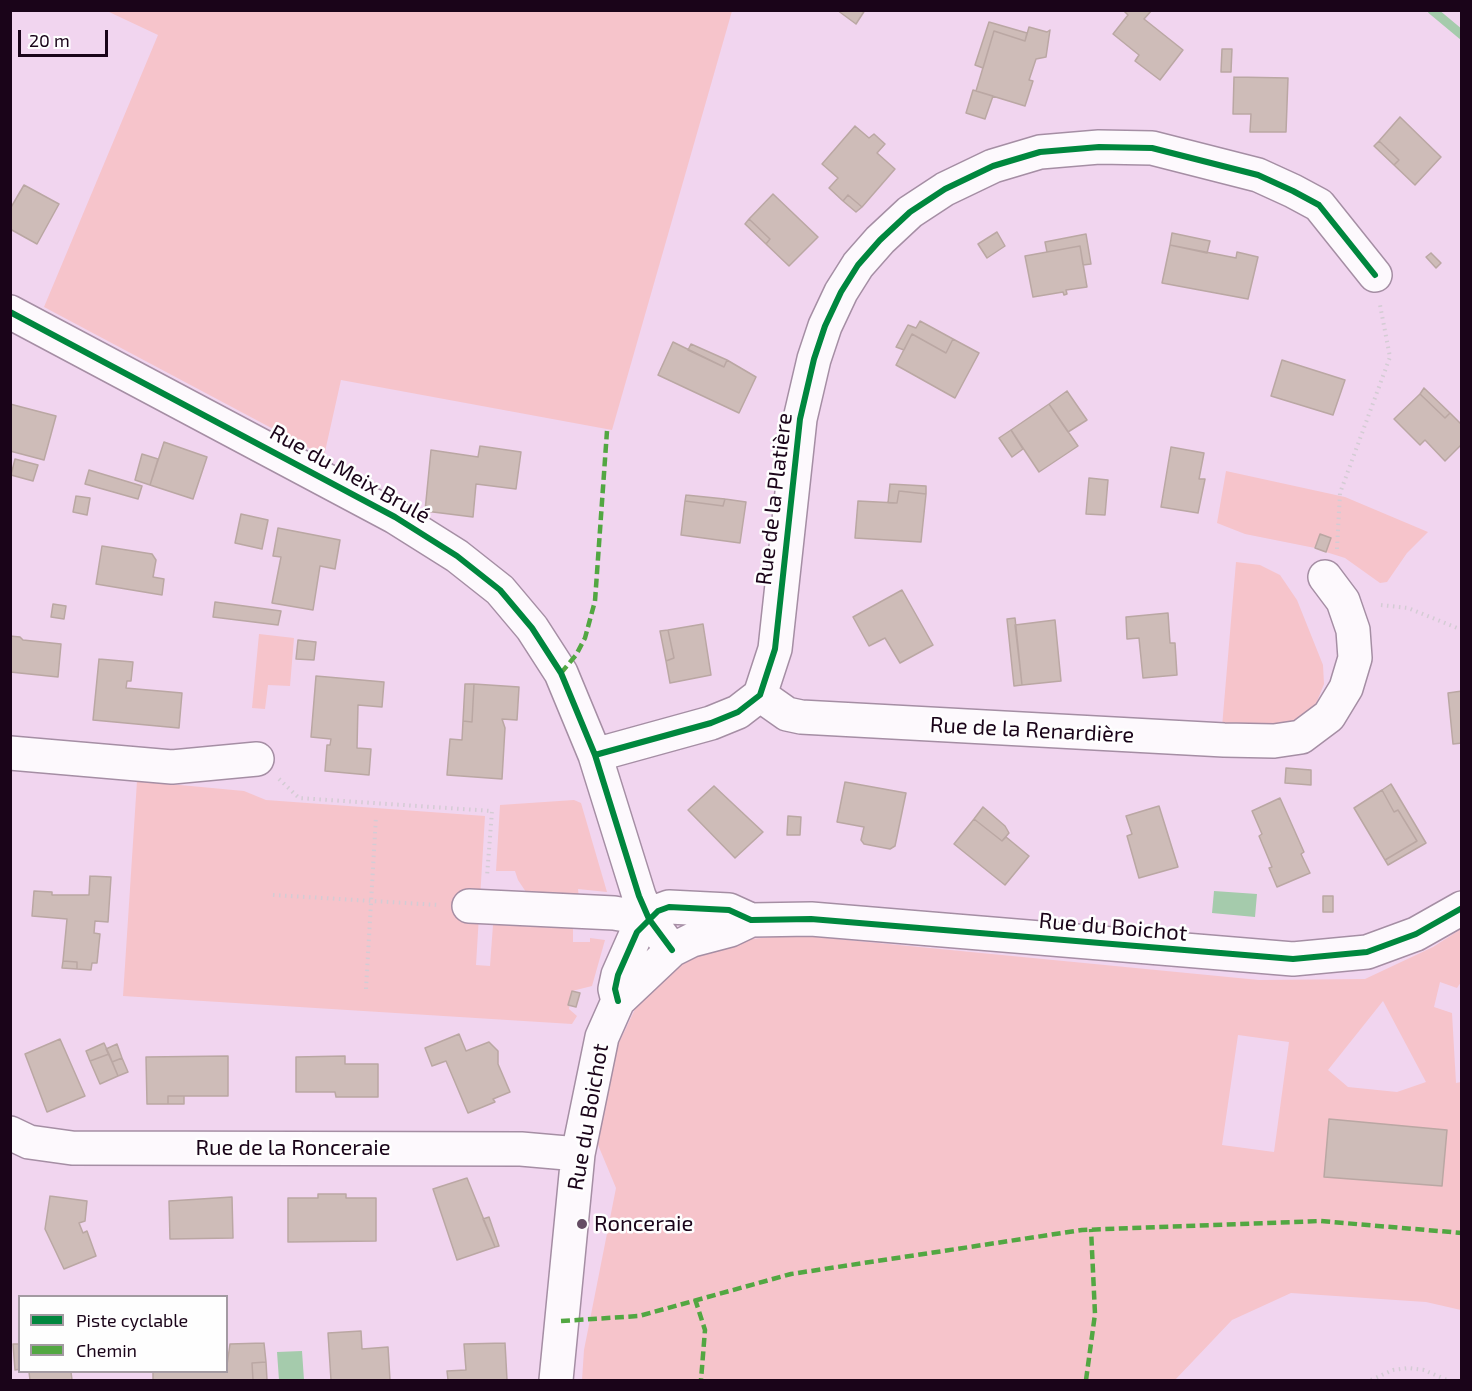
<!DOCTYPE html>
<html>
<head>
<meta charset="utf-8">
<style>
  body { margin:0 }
  #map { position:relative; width:1472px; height:1391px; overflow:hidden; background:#f1d5ef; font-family:"Exo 2",sans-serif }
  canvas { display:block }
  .frame { position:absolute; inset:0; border:12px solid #1a0419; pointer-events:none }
  .legend { position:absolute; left:18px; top:1295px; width:210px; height:78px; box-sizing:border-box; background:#fefefe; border:2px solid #a39aa2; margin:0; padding:8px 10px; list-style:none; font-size:18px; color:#1a0419 }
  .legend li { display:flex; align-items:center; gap:12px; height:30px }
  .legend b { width:30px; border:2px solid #a39aa2 }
  .scale { position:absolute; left:18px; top:30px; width:90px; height:27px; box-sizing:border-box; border:3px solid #1a0419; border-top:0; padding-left:8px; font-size:18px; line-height:21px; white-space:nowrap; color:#1a0419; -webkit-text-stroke:4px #fefefe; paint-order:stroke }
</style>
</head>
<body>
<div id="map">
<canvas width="1472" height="1391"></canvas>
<div class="frame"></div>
<ul class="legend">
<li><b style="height:8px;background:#00873e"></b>Piste cyclable</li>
<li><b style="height:8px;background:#52a742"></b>Chemin</li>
</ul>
<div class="scale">20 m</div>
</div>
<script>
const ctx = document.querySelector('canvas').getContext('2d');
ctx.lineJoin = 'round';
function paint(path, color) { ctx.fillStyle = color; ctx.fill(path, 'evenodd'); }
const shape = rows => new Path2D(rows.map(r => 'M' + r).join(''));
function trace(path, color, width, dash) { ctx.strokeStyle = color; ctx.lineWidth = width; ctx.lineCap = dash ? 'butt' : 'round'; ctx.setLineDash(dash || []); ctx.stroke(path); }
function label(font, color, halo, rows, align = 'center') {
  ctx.font = font + ' "Exo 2",sans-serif'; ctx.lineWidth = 5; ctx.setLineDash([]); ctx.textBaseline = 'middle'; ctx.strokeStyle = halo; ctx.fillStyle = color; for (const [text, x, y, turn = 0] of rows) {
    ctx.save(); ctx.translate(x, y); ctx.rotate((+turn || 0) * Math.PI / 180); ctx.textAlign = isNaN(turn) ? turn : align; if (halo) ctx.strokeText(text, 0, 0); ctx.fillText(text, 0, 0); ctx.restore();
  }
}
paint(shape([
  [107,11,732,11,612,430,341,380,324,456,44,307,158,35],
  [1226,471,1345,497,1428,532,1407,553,1387,582,1380,583,1345,558,1326,552,1331,538,1320,534,1315,548,1245,534,1217,523],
  [1236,562,1260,565,1280,575,1297,600,1323,665,1324,684,1314,709,1298,720,1277,728,1222,727],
  [259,634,294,638,290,686,268,685,265,709,252,708],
  [137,781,244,791,266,800,485,816,476,965,490,966,493,925,496,920,600,924,603,930,573,928,573,942,590,942,590,938,605,940,592,986,572,991,569,1009,577,1016,572,1024,123,996],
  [574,800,581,803,607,892,578,889,579,898,528,895,518,880,515,871,496,871,500,805],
  [1461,929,1461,982,1457,988,1440,982,1434,1007,1452,1013,1456,1083,1461,1082,1461,1310,1426,1302,1291,1293,1232,1320,1175,1380,582,1380,584,1350,616,1188,596,1140,605,1072,636,1007,679,962,727,941,796,935,1259,980,1365,979,1433,947],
  [1383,1001,1426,1082,1397,1092,1348,1087,1328,1070],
  [1238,1035,1289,1042,1274,1152,1222,1145]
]), '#f6c4cb');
paint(shape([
  [1214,891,1257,894,1255,917,1212,913],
  [302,1351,304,1380,279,1380,277,1352]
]), '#a5cbac');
trace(shape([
  [1432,10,1462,35]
]), '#a5cbac', 9);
const building = shape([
  [837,10,865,10,856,24,837,10],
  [1123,10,1152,10,1144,19,1183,50,1160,80,1135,61,1139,55,1113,34,1128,15,1123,10],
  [989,22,1027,33,1025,41,994,31,983,68,975,65,989,22],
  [1029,27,1047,32,1050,30,1046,57,1036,59,1029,80,1033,81,1025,106,976,91,994,31,1025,41,1029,27],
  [1222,49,1232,49,1231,72,1221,72,1222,49],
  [1234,77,1288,78,1286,132,1250,132,1251,114,1233,114,1234,77],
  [973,90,993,96,985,119,966,113,973,90],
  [1400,117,1441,157,1415,185,1394,165,1399,160,1379,141,1400,117],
  [855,126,869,138,874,134,885,144,877,153,895,169,862,207,848,195,843,201,829,188,838,178,822,164,855,126],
  [1379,141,1399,160,1394,165,1374,146,1379,141],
  [24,185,59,204,37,244,10,229,10,209,24,185],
  [773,194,818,237,789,266,766,244,770,239,749,219,773,194],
  [848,195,862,207,856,212,843,201,848,195],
  [749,219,770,239,766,244,745,224,749,219],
  [997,232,1005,246,987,258,978,244,997,232],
  [1172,233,1210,241,1207,253,1170,245,1172,233],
  [1086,234,1091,264,1083,265,1080,246,1047,252,1045,242,1086,234],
  [1170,245,1236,258,1237,252,1258,257,1248,299,1162,283,1170,245],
  [1080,246,1087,287,1066,290,1067,294,1064,295,1063,292,1033,297,1025,256,1080,246],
  [1431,253,1441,263,1436,268,1426,257,1431,253],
  [920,321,953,339,946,353,912,334,904,350,896,347,908,325,916,328,920,321],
  [912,334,946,353,953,339,979,353,955,398,896,365,912,334],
  [673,342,724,367,727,360,756,377,739,413,658,375,673,342],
  [691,344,727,360,724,367,688,350,691,344],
  [1282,360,1345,380,1333,415,1271,396,1282,360],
  [1424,388,1450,413,1445,418,1420,394,1424,388],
  [1067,391,1087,420,1068,432,1049,404,1067,391],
  [1420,394,1445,418,1450,413,1462,425,1462,444,1445,461,1425,440,1420,445,1394,419,1420,394],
  [10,404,56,416,44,460,10,451,10,404],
  [1049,404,1078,446,1039,472,1011,430,1049,404],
  [1011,430,1023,449,1012,457,999,438,1011,430],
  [164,442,207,457,193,499,150,485,164,442],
  [480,446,521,452,516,489,476,484,473,517,425,511,431,450,478,457,480,446],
  [1171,447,1204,453,1199,479,1205,479,1198,513,1161,507,1171,447],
  [142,454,158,459,150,485,135,480,142,454],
  [15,459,38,465,33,481,11,475,15,459],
  [89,470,142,486,138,499,85,484,89,470],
  [1089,478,1108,480,1105,515,1086,514,1089,478],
  [890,484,926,486,926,494,899,491,897,503,888,503,890,484],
  [899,491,926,494,921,542,855,538,858,501,897,503,899,491],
  [686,495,725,499,723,506,685,501,686,495],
  [76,496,90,498,87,515,73,512,76,496],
  [725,499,746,502,740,543,681,535,685,501,723,506,725,499],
  [241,514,268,520,262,549,235,543,241,514],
  [278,528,340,540,335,569,320,566,313,610,272,603,281,557,273,556,278,528],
  [1320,534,1331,538,1326,552,1315,548,1320,534],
  [102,546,152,554,156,560,153,577,164,579,162,595,96,584,102,546],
  [902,590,933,645,900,663,885,638,869,646,853,617,902,590],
  [215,602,281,611,278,625,213,617,215,602],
  [53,604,66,606,64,619,51,617,53,604],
  [1168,613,1170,643,1175,643,1177,675,1143,678,1139,638,1127,639,1126,617,1168,613],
  [1015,618,1022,685,1014,686,1007,619,1015,618],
  [1055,620,1061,681,1022,685,1015,625,1055,620],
  [703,624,711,675,670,683,666,661,674,658,668,630,703,624],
  [668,630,674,658,666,661,660,631,668,630],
  [10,636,20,637,23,640,61,644,58,677,10,672,10,636],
  [298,640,316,642,314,660,296,659,298,640],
  [99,659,133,662,131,681,127,681,126,688,182,693,179,728,93,720,99,659],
  [316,676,384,682,382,707,358,705,357,748,371,749,369,775,325,771,327,745,330,745,331,739,311,737,316,676],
  [465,684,474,684,472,722,463,721,465,684],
  [474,684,519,687,517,720,502,719,505,728,502,779,447,775,450,739,462,740,463,721,472,722,474,684],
  [1462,691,1462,743,1453,744,1448,693,1462,691],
  [1286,768,1311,770,1311,785,1285,783,1286,768],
  [845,782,906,793,895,846,890,849,864,844,861,840,864,827,837,822,845,782],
  [1391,784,1426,843,1388,865,1385,860,1417,841,1398,810,1394,812,1382,790,1391,784],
  [714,786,763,832,735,858,688,810,714,786],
  [1382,790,1394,812,1398,810,1417,841,1385,860,1354,808,1382,790],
  [1280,798,1304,852,1301,854,1310,873,1277,887,1269,868,1272,867,1259,836,1262,834,1252,811,1280,798],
  [1159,806,1178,867,1139,878,1127,836,1132,834,1126,816,1159,806],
  [983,807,1005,826,1009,833,1002,841,974,819,983,807],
  [788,816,801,817,800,835,787,835,788,816],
  [974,819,1002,841,1006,837,1029,856,1005,885,954,844,974,819],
  [90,876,111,877,108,922,95,921,94,933,100,934,97,963,92,963,91,970,77,969,77,962,63,961,67,919,32,916,34,891,52,892,52,895,89,895,90,876],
  [1323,896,1333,896,1333,912,1323,912,1323,896],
  [63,961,77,962,77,969,62,968,63,961],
  [572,991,580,993,576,1007,568,1005,572,991],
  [459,1034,466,1051,489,1042,498,1051,498,1064,510,1092,493,1099,495,1102,468,1113,446,1061,432,1066,425,1048,459,1034],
  [60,1039,85,1096,47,1112,25,1054,60,1039],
  [104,1043,109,1054,90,1061,86,1051,104,1043],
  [117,1044,122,1058,112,1062,106,1049,117,1044],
  [109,1054,118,1076,100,1084,90,1061,109,1054],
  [228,1056,228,1096,168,1096,168,1104,147,1104,146,1057,228,1056],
  [345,1056,345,1064,378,1064,378,1097,336,1097,335,1092,296,1092,296,1057,345,1056],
  [122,1058,128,1072,118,1076,112,1062,122,1058],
  [168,1096,184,1096,184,1104,168,1104,168,1096],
  [1329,1119,1447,1130,1442,1186,1324,1177,1329,1119],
  [467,1178,495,1247,457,1260,433,1189,467,1178],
  [318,1194,346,1194,346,1198,376,1198,376,1241,288,1242,288,1198,318,1198,318,1194],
  [50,1196,87,1201,85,1221,79,1223,83,1233,87,1231,96,1256,64,1269,45,1229,50,1196],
  [232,1197,233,1238,170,1239,169,1201,232,1197],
  [489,1217,499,1246,495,1247,483,1219,489,1217],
  [361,1331,362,1349,388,1347,390,1380,331,1380,328,1333,361,1331],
  [264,1343,266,1362,252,1363,253,1380,153,1380,153,1372,226,1372,230,1344,264,1343],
  [505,1343,507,1380,448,1380,447,1371,466,1370,464,1344,505,1343],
  [13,1344,20,1344,20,1369,15,1370,13,1344],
  [266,1362,267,1380,253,1380,252,1363,266,1362],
  [29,1372,71,1372,72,1380,30,1380,29,1372]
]);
paint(building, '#cebcb8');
trace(building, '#baa7a3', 1.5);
const minor = shape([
  [10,312,395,517,457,556,500,590,532,628,561,673,595,755,639,896,649,919,672,950],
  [760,695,787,714,801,717,1224,740,1274,741,1301,737,1329,716,1346,688,1355,658,1353,630,1343,601,1325,577],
  [10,753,172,767,257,759],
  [595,755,711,723,738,712,760,695,775,649,800,419,814,359,825,326,841,292,858,265,880,240,910,212,945,189,993,166,1040,152,1099,147,1152,148,1258,175,1293,191,1319,205,1375,275],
  [469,906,614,913,649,919],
  [618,1001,615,989,618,975,637,932,658,911,669,907,729,910,751,920,811,919,1293,959,1367,952,1416,934,1462,908],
  [10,1133,29,1142,72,1148,521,1149,578,1154],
  [556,1380,578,1154,602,1037,618,1001,672,950,692,940,730,930,751,920]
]);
trace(minor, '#a58ea4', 36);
trace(shape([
  [1337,549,1340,493,1390,357,1380,305],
  [1381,605,1408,608,1462,630],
  [279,779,299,798,492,811,487,876],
  [273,895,439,905],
  [366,989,376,816],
  [1371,1380,1393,1370,1408,1368,1424,1370,1447,1380]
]), '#d4ccd4', 4, [1.5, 4.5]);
trace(minor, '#fdf9fd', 33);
trace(shape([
  [561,673,576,655,585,638,595,601,607,431],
  [695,1299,705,1330,701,1380],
  [561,1321,639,1316,791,1274,1082,1230,1320,1221,1462,1233],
  [1086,1380,1095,1314,1091,1229]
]), '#52a742', 4.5, [9, 4.5]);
trace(shape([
  [10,312,395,517,457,556,500,590,532,628,561,673,595,755,639,896,649,919,672,950],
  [595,755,711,723,738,712,760,695,775,649,800,419,814,359,825,326,841,292,858,265,880,240,910,212,945,189,993,166,1040,152,1099,147,1152,148,1258,175,1293,191,1319,205,1375,275],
  [618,1001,615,989,618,975,637,932,658,911,669,907,729,910,751,920,811,919,1293,959,1367,952,1416,934,1462,908]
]), '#00873e', 6);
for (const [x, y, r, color] of [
  [582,1224,6,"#654d64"]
]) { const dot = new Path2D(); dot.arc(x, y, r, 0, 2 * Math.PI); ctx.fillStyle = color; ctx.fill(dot); trace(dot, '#fefefe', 2); }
label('22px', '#1a0419', '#fefefe', [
  ["Rue du Meix Brulé",350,474,29],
  ["Rue de la Platière",774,499,-83],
  ["Rue de la Renardière",1032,730,3],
  ["Rue du Boichot",1113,927,5],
  ["Rue du Boichot",588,1117,-80],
  ["Rue de la Ronceraie",293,1148]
]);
label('22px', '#1a0419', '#fefefe', [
  ["Ronceraie",594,1224]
], 'left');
</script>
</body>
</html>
